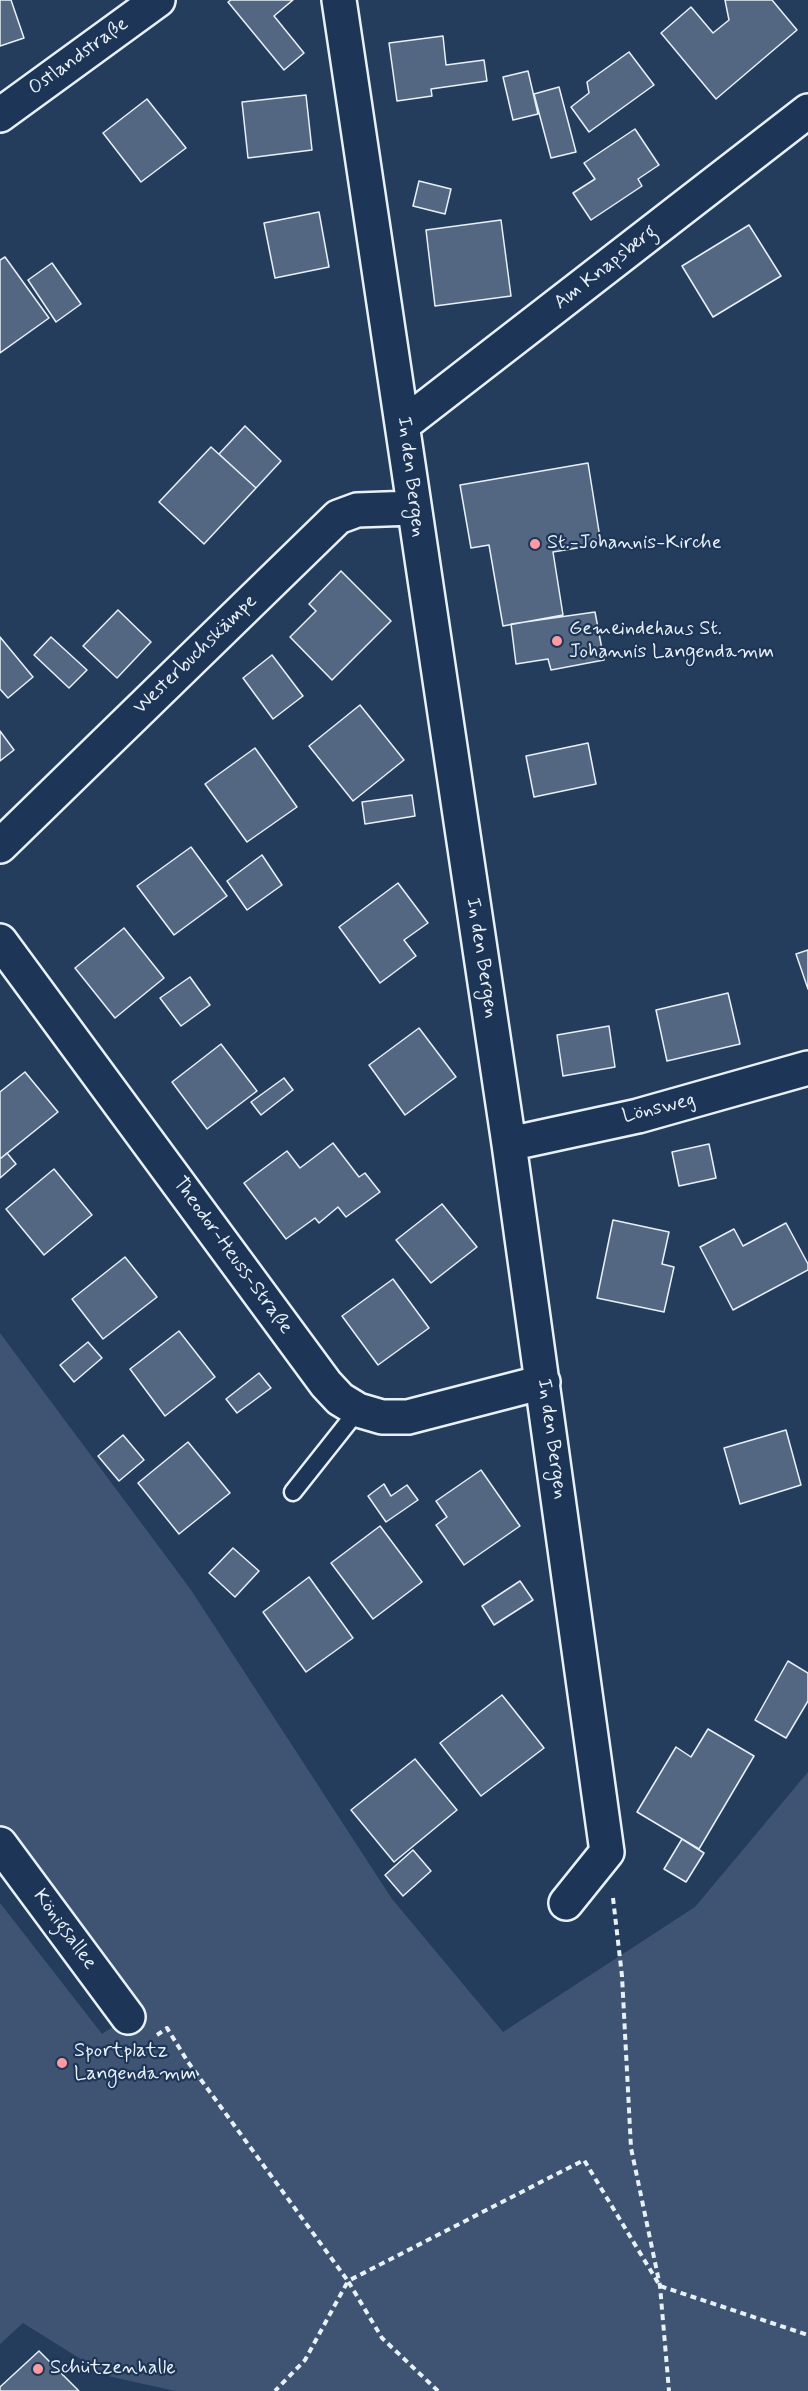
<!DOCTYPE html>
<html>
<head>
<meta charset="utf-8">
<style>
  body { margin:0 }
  canvas { display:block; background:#253d5d }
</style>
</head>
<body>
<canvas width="808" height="2391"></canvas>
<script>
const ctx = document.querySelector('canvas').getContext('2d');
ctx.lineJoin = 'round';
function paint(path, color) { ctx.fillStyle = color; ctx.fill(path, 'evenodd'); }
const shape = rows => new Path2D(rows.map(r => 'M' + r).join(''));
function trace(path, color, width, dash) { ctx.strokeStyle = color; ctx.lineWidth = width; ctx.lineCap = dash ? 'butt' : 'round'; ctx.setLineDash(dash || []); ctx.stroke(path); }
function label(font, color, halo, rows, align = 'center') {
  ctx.font = font + ' Mynerve,sans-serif'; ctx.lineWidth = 4.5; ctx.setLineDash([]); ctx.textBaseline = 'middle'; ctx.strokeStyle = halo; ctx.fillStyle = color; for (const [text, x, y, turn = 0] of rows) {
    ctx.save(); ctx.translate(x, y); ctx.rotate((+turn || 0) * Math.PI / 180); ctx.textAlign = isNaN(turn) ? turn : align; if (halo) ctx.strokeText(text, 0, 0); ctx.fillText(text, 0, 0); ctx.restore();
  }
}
paint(shape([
  [0,1333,191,1590,392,1899,503,2032,695,1907,808,1772,808,2391,175,2391,108,2376,23,2323,0,2344,0,1903,102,2034,128,2017,0,1844]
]), '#3e5472');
const building = shape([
  [0,0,11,0,24,38,0,46,0,0],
  [231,0,293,0,274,16,304,53,284,70,228,2,231,0],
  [725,0,772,0,797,30,716,99,661,33,691,7,713,33,729,20,725,0],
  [443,36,446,65,484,60,487,81,431,89,432,96,397,101,389,43,443,36],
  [629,52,654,85,589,132,571,107,589,93,587,82,629,52],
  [528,71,538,114,513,120,503,77,528,71],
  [559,87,576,152,551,158,534,94,559,87],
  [306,95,312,150,248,158,242,102,306,95],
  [147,99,186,148,141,182,103,133,147,99],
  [635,129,659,165,638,179,642,186,591,220,573,193,595,179,584,163,635,129],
  [419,181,451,189,445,214,413,206,419,181],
  [319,212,329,267,275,278,264,223,319,212],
  [501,220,511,296,435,306,426,230,501,220],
  [749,225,781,276,713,317,682,266,749,225],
  [5,257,49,318,0,353,0,260,5,257],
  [52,263,81,304,56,322,28,280,52,263],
  [245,426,281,461,256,488,219,454,245,426],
  [211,447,256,488,204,544,159,502,211,447],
  [588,463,601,544,553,552,563,615,503,626,489,545,471,548,460,485,588,463],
  [341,571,391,621,332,680,290,637,316,611,309,604,341,571],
  [118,610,151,642,117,678,83,646,118,610],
  [595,612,604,660,551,670,548,659,516,664,511,624,595,612],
  [0,637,33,677,8,698,0,689,0,637],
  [51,637,87,670,69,688,34,655,51,637],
  [272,655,303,696,273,719,243,678,272,655],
  [360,705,404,760,353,801,309,746,360,705],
  [0,731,14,750,0,761,0,731],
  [588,743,596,784,534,797,526,756,588,743],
  [255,748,297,807,247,842,205,784,255,748],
  [412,795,415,816,365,824,362,802,412,795],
  [191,847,227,896,174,935,137,886,191,847],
  [262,855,282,885,247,910,227,881,262,855],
  [398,883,428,923,404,940,416,956,380,983,339,927,398,883],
  [124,928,164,978,115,1018,75,968,124,928],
  [808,950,808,989,796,954,808,950],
  [190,977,210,1005,181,1026,160,998,190,977],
  [728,993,740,1044,667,1061,656,1010,728,993],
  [609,1026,615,1067,563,1076,557,1035,609,1026],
  [419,1028,456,1077,405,1115,369,1065,419,1028],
  [221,1044,257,1091,207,1129,172,1082,221,1044],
  [25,1072,58,1112,0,1159,0,1092,25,1072],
  [284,1078,293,1090,261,1115,251,1102,284,1078],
  [333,1143,359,1177,365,1173,380,1192,346,1217,338,1207,319,1223,315,1218,286,1239,244,1183,287,1151,300,1168,333,1143],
  [709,1144,716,1178,679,1186,672,1152,709,1144],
  [7,1153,16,1164,0,1178,0,1159,7,1153],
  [54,1169,92,1215,44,1255,6,1209,54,1169],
  [442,1204,477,1247,431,1283,396,1240,442,1204],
  [613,1220,669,1232,662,1264,674,1267,664,1312,597,1298,613,1220],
  [786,1223,808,1264,808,1270,733,1310,700,1247,734,1229,743,1246,786,1223],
  [125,1257,157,1297,103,1339,72,1299,125,1257],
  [393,1279,429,1328,378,1365,342,1316,393,1279],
  [179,1331,215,1377,165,1416,130,1369,179,1331],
  [88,1342,102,1358,74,1382,60,1365,88,1342],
  [259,1373,271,1388,237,1413,226,1399,259,1373],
  [786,1430,801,1485,740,1504,724,1448,786,1430],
  [123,1435,144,1460,119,1481,98,1456,123,1435],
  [188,1442,230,1493,179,1534,138,1483,188,1442],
  [481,1470,520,1526,464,1565,436,1525,447,1517,436,1501,481,1470],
  [384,1484,391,1496,407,1485,418,1500,386,1522,368,1496,384,1484],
  [380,1526,422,1582,373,1619,331,1563,380,1526],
  [233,1548,259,1571,235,1597,209,1573,233,1548],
  [309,1577,353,1638,306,1672,263,1612,309,1577],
  [520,1581,533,1600,494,1625,482,1606,520,1581],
  [788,1661,808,1673,808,1701,786,1738,755,1720,788,1661],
  [502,1695,544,1748,481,1796,440,1743,502,1695],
  [708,1729,754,1756,699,1849,637,1812,676,1747,691,1757,708,1729],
  [415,1759,457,1810,394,1862,351,1810,415,1759],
  [682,1839,704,1853,686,1882,664,1869,682,1839],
  [413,1850,431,1871,403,1896,385,1875,413,1850],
  [39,2351,79,2391,0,2391,0,2387,39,2351]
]);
paint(building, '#536782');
trace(building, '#e8f1f8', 1.5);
const lane = shape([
  [293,1492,358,1410]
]);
const street = shape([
  [339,0,509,1144,607,1852,566,1903],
  [0,115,158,0],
  [404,424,808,111],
  [0,846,338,517,357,510,413,508],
  [0,941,326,1384,340,1399,358,1410,382,1417,408,1417,543,1382],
  [509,1144,638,1116,808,1068],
  [0,1844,128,2017]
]);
trace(lane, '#e8f1f8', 21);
trace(street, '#e8f1f8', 38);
trace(shape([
  [613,1898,622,1976,631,2148,660,2286,669,2391],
  [157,2035,167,2028,188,2062,348,2281,305,2360,275,2391],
  [438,2391,382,2338,348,2281,584,2160,660,2286,808,2335]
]), '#e8f1f8', 4, [6, 4.5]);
trace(lane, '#1d3557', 16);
trace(street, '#1d3557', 33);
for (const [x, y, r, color] of [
  [535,544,6,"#ff9aa2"],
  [557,641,6,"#ff9aa2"],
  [62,2063,6,"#ff9aa2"],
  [38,2369,6,"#ff9aa2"]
]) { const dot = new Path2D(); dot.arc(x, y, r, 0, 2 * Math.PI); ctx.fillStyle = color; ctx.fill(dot); trace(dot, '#1d3557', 2); }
label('20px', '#e8f1f8', '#1d3557', [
  ["Ostlandstraße",79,57,-36],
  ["Am Knapsberg",606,268,-38],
  ["In den Bergen",410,477,83],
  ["Westerbuchskämpe",196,655,-44],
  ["In den Bergen",481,958,81],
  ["Lönsweg",659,1109,-14],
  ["Theodor-Heuss-Straße",232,1256,54],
  ["In den Bergen",551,1439,82],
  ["Königsallee",64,1930,54]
]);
label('20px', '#e8f1f8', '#1d3557', [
  ["St.-Johannis-Kirche",547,544],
  ["Gemeindehaus St.",569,630],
  ["Johannis Langendamm",569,653],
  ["Sportplatz",74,2052],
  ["Langendamm",74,2075],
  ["Schützenhalle",50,2369]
], 'left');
</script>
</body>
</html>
